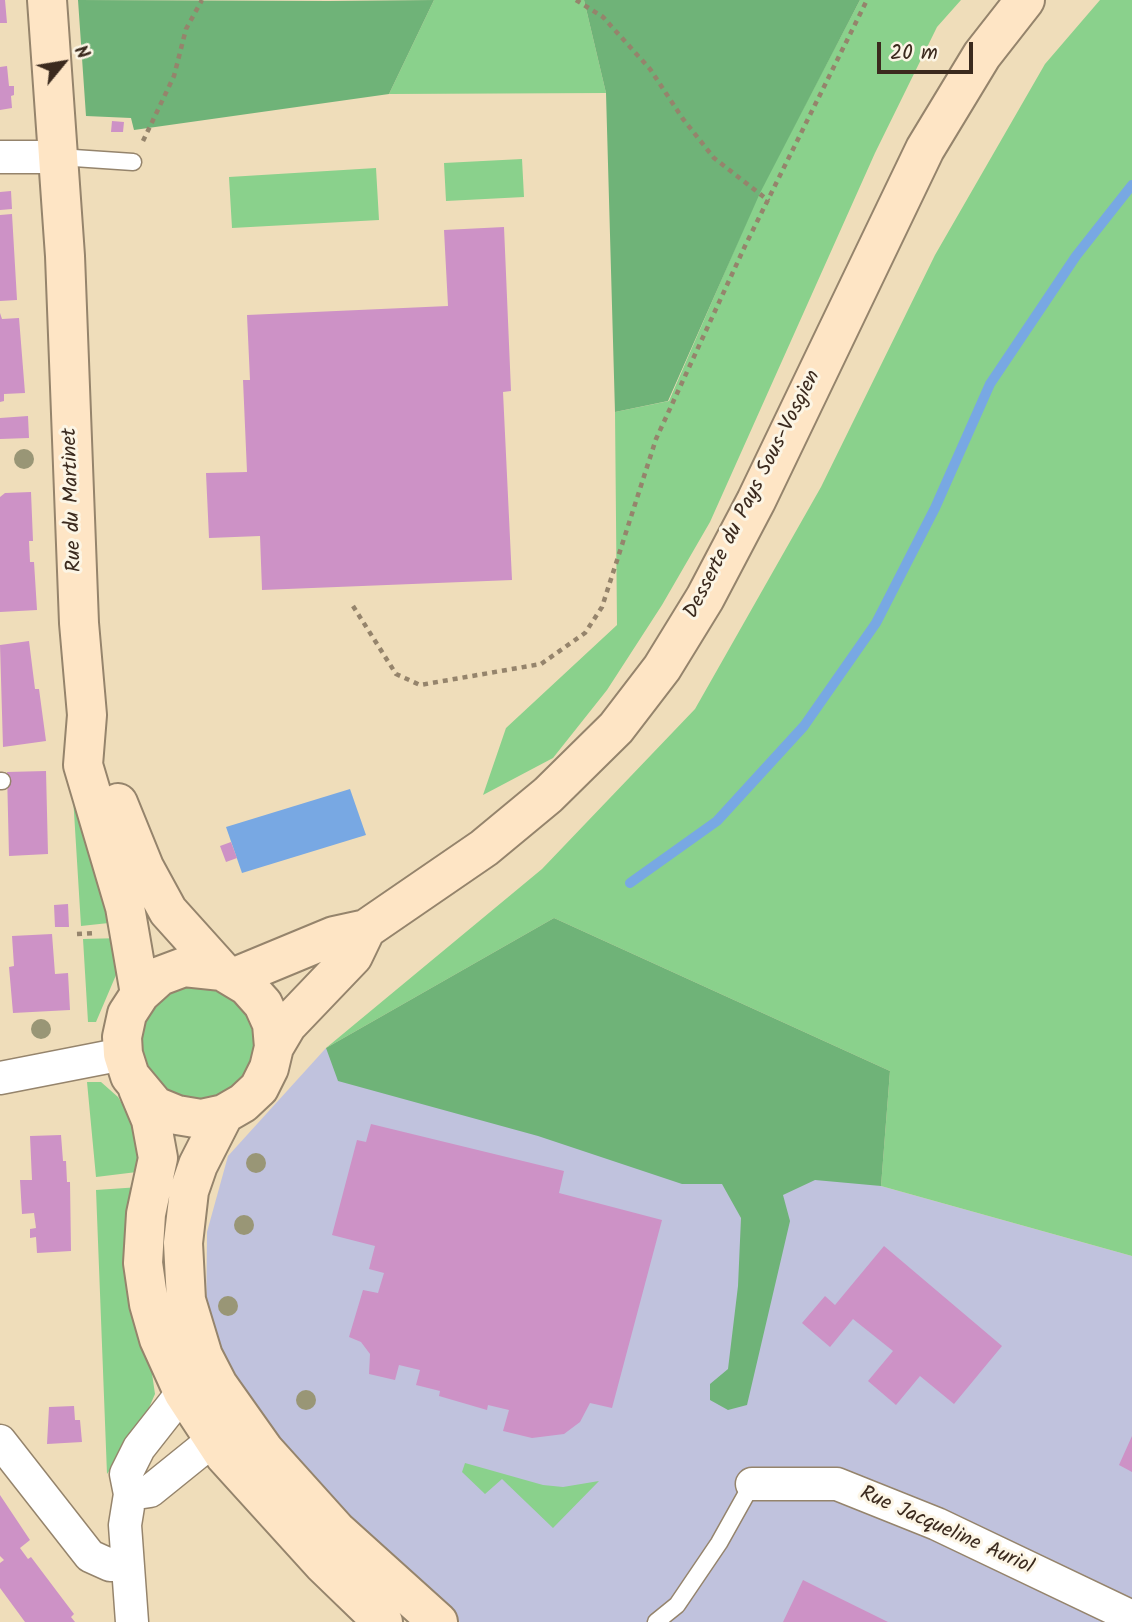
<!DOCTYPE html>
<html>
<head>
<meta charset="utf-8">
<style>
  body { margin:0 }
  #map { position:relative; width:1132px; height:1622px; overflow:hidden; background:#efddba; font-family:Kalam,sans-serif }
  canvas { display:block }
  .north { position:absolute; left:28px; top:28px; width:70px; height:70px; -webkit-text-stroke:5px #fcf5e5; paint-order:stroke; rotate:60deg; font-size:19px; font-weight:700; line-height:28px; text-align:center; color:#3b2a1e }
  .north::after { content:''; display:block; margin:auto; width:24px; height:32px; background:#3b2a1e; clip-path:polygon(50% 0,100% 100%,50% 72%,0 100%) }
  .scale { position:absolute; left:877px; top:42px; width:96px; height:32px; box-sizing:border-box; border:4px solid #3b2a1e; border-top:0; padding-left:9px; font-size:21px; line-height:24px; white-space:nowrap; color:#3b2a1e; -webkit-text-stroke:5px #fcf5e5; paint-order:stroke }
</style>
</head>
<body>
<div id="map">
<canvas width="1132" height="1622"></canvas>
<div class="north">N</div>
<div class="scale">20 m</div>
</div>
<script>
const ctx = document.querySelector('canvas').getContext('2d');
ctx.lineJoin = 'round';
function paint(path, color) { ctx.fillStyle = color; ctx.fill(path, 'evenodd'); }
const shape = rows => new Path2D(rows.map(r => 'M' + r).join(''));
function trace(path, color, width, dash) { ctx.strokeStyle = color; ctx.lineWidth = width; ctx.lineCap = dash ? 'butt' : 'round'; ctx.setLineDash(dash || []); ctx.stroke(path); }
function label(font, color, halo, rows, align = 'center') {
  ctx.font = font + ' Kalam,sans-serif'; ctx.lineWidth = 6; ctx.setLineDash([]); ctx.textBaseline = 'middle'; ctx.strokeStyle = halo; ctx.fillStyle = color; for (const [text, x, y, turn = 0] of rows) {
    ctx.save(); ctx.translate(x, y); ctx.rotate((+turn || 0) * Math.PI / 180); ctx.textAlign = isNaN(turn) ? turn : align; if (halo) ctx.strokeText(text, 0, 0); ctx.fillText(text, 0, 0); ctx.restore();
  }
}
paint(shape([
  [326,1048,881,1186,1132,1256,1132,1622,460,1622,281,1449,206,1327,207,1232,228,1156]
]), '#c0c2dd');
paint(shape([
  [434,0,584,0,606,93,389,94],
  [860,0,961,0,937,27,875,153,710,522,662,605,607,690,553,758,483,795,506,728,617,625,615,412,669,401,759,193],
  [1100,0,1132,0,1132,1256,881,1186,890,1071,554,918,326,1048,542,869,695,709,821,487,935,255,1045,64],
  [522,159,524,197,446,201,444,163],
  [376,168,379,220,232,228,229,177],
  [73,796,118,922,81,926],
  [122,938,122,961,96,1022,88,1022,83,939],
  '139 1041a58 58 0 1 1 116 0a58 58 0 1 1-116 0Z',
  [87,1082,101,1082,118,1097,139,1132,145,1171,96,1177],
  [140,1187,148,1346,155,1394,141,1426,107,1474,96,1190],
  [465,1463,543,1485,563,1487,599,1481,553,1528,502,1479,485,1494,462,1472]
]), '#8ad18c');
paint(shape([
  [78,0,330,1,434,0,389,94,134,130,131,118,86,116],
  [584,0,860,0,760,193,668,401,615,412,606,93],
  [554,918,890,1071,881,1186,815,1180,783,1195,790,1221,747,1405,728,1410,710,1400,710,1384,728,1369,738,1286,741,1218,722,1184,682,1184,538,1136,338,1081,326,1048]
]), '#6fb378');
paint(shape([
  [350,789,366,835,242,873,226,827]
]), '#78a8e3');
trace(shape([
  [630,883,717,821,804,726,876,623,935,508,990,384,1076,256,1132,185]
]), '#78a8e3', 10);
paint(shape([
  [0,0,5,0,7,23,0,23],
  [7,66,9,86,14,86,14,95,11,96,12,108,0,110,0,67],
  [112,121,124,122,123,132,111,132],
  [11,191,12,209,0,210,0,192],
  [12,214,17,300,0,301,0,215],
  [504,227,511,391,503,392,512,580,262,590,260,536,209,538,206,473,247,472,243,380,250,380,247,315,448,306,444,230],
  [0,313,2,319,19,318,25,393,4,394,4,401,0,402],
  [28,416,29,438,0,439,0,418],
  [31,492,33,541,29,541,30,562,34,562,37,610,0,612,0,497,5,493],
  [29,641,35,689,39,689,46,741,3,747,0,645],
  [46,771,48,854,9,856,7,772],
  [231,842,237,858,226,862,220,846],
  [68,904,69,927,55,927,54,905],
  [52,934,55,974,68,973,70,1010,13,1013,9,967,14,966,12,936],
  [371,1124,564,1171,559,1193,662,1220,612,1408,590,1403,580,1422,564,1434,532,1438,503,1431,509,1410,488,1405,487,1410,439,1396,440,1391,416,1385,420,1370,399,1365,395,1380,369,1374,370,1354,361,1342,349,1337,363,1290,378,1293,384,1273,369,1269,375,1246,332,1235,357,1140,366,1142],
  [61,1135,63,1161,66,1161,67,1182,70,1182,71,1251,37,1253,36,1237,30,1238,30,1229,36,1228,34,1213,22,1214,20,1180,32,1180,30,1136],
  [884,1246,1002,1346,954,1404,920,1376,896,1405,868,1381,893,1351,853,1319,830,1347,802,1323,825,1296,835,1305],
  [74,1406,75,1420,80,1420,82,1442,47,1444,49,1407],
  [1132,1436,1132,1472,1119,1465],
  [0,1495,30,1540,20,1548,28,1559,31,1557,74,1614,71,1617,75,1622,25,1622,0,1588,0,1563,4,1560,0,1556],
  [803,1580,823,1590,888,1622,783,1622]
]), '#cd92c6');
const lane = shape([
  [59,157,133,162],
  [0,781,2,781],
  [656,1622,677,1605,719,1543,752,1484]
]);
const street = shape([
  [0,157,57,157],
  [0,1078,123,1054],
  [0,1441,90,1556,110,1565,127,1565],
  [752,1484,837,1484,937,1524,1132,1617],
  [130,1494,150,1491,202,1449],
  [132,1622,125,1525,130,1494,126,1474,139,1448,183,1392,205,1387]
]);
const secondary = shape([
  [47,0,65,256,79,623,87,715,83,765,125,907,140,994],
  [118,803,144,867,168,911,222,971,247,986,263,1004,272,1024,274,1047,269,1068,259,1088,243,1103,224,1114,201,1119,177,1115,155,1106,130,1076,123,1054,122,1037,127,1014,140,994,160,976,184,967,222,971],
  [235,977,334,936,366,929,484,848,548,795,616,728,662,668,705,598,756,501,925,149,982,55,1025,0],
  [274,1047,287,1025,353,956,366,929],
  [138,1089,151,1120,158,1158,146,1214,143,1263,149,1304,159,1339,183,1392,225,1456,323,1564,383,1622],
  [224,1114,198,1165,189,1191,183,1243,186,1300,203,1356,218,1385,264,1450,336,1530,438,1622]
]);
trace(lane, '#95846c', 19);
trace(street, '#95846c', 35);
trace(secondary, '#95846c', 42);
trace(shape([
  [576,0,603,17,650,69,683,119,714,158,769,201],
  [143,141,174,76,186,29,202,0],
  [353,606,396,674,420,685,541,664,585,633,602,607,656,439,745,246,867,0],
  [77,934,95,933]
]), '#95846c', 4.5, [5, 5]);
trace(lane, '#fff', 16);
trace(street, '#fff', 32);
trace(secondary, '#fee5c5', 38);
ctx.fillStyle = '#999676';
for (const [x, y] of [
  [24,459],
  [41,1029],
  [256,1163],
  [244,1225],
  [228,1306],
  [306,1400]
]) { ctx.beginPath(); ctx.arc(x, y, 10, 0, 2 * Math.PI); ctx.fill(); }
label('21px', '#3b2a1e', '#fcf5e5', [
  ["Desserte du Pays Sous-Vosgien",754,495,-63],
  ["Rue du Martinet",74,500,-92],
  ["Rue Jacqueline Auriol",946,1532,24]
]);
</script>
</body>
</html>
